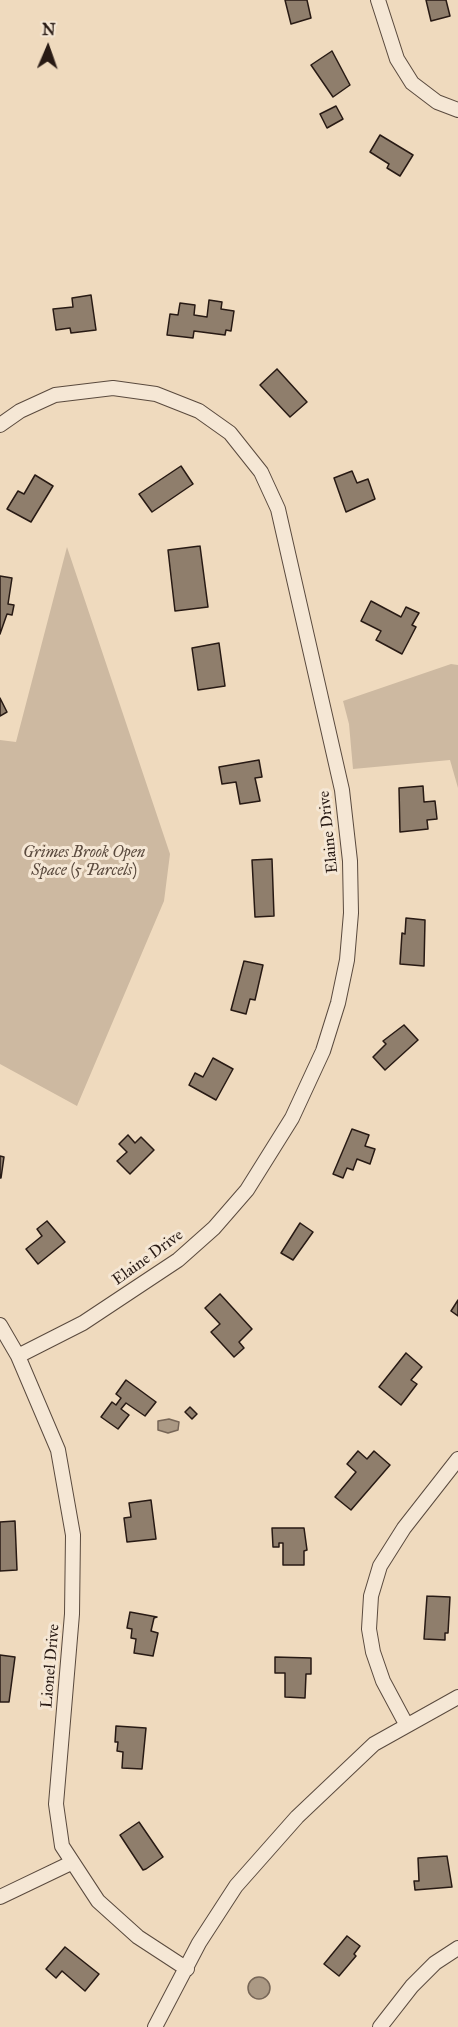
<!DOCTYPE html>
<html>
<head>
<meta charset="utf-8">
<style>
  body { margin:0 }
  #map { position:relative; width:458px; height:2027px; overflow:hidden; background:#efdabe; font-family:"IM FELL Great Primer",serif }
  canvas { display:block }
  .north { position:absolute; left:18px; top:18px; width:60px; height:60px; -webkit-text-stroke:4px #f5e7d5; paint-order:stroke; rotate:2deg; font-size:16px; font-weight:700; line-height:24px; text-align:center; color:#281a14 }
  .north::after { content:''; display:block; margin:auto; width:21px; height:27px; background:#281a14; clip-path:polygon(50% 0,100% 100%,50% 72%,0 100%) }
</style>
</head>
<body>
<div id="map">
<canvas width="458" height="2027"></canvas>
<div class="north">N</div>
</div>
<script>
const ctx = document.querySelector('canvas').getContext('2d');
ctx.lineJoin = 'round';
function paint(path, color) { ctx.fillStyle = color; ctx.fill(path, 'evenodd'); }
const shape = rows => new Path2D(rows.map(r => 'M' + r).join(''));
function trace(path, color, width, dash) { ctx.strokeStyle = color; ctx.lineWidth = width; ctx.lineCap = dash ? 'butt' : 'round'; ctx.setLineDash(dash || []); ctx.stroke(path); }
function label(font, color, halo, rows, align = 'center') {
  ctx.font = font + ' "IM FELL Great Primer",serif'; ctx.lineWidth = 6; ctx.setLineDash([]); ctx.textBaseline = 'middle'; ctx.strokeStyle = halo; ctx.fillStyle = color; for (const [text, x, y, turn = 0] of rows) {
    ctx.save(); ctx.translate(x, y); ctx.rotate((+turn || 0) * Math.PI / 180); ctx.textAlign = isNaN(turn) ? turn : align; if (halo) ctx.strokeText(text, 0, 0); ctx.fillText(text, 0, 0); ctx.restore();
  }
}
paint(shape([
  [67,547,170,854,164,901,77,1106,0,1064,0,740,16,742],
  [451,664,458,665,458,788,450,760,353,769,349,724,343,701]
]), '#cdb9a1');
const water = shape([
  [169,1419,179,1422,178,1430,168,1433,158,1430,158,1421,169,1419],
  '248 1988a11 11 0 1 1 22 0a11 11 0 1 1-22 0Z'
]);
paint(water, '#ab9984');
trace(water, '#776657', 1.5);
const building = shape([
  [285,0,307,0,311,18,291,24,285,0],
  [426,0,446,0,450,16,431,21,426,0],
  [332,51,350,85,333,97,311,65,332,51],
  [336,106,343,119,327,128,320,114,336,106],
  [380,135,413,155,400,176,387,168,389,164,370,152,380,135],
  [91,295,96,330,71,333,70,328,56,330,53,309,73,307,72,298,91,295],
  [209,300,222,302,221,309,234,311,231,331,226,330,225,335,194,331,193,338,167,335,170,314,178,315,180,303,195,305,194,315,207,317,209,300],
  [277,369,307,402,290,417,260,385,277,369],
  [181,466,193,484,152,512,139,494,181,466],
  [352,471,357,483,368,479,375,499,346,512,334,478,352,471],
  [35,475,53,486,31,522,7,509,18,491,24,494,35,475],
  [200,546,208,607,175,611,168,550,200,546],
  [0,576,12,578,8,604,14,605,12,615,7,614,0,634,0,576],
  [371,601,401,617,406,607,419,613,412,625,416,627,402,654,376,640,381,631,361,621,371,601],
  [219,643,225,686,198,690,192,648,219,643],
  [0,698,7,712,0,716,0,698],
  [259,760,262,777,255,778,260,801,240,804,236,782,222,784,219,767,259,760],
  [423,786,424,802,435,801,437,819,427,820,428,829,400,832,399,788,423,786],
  [272,859,274,916,255,917,252,860,272,859],
  [406,918,425,920,424,966,400,964,402,933,405,934,406,918],
  [244,961,263,965,255,1000,250,999,246,1014,231,1010,244,961],
  [404,1025,418,1040,385,1070,373,1057,386,1044,383,1041,404,1025],
  [213,1058,233,1069,216,1100,189,1085,195,1073,203,1077,213,1058],
  [352,1129,369,1135,365,1146,375,1149,370,1164,357,1159,353,1170,347,1168,343,1178,333,1174,352,1129],
  [128,1135,135,1143,141,1137,154,1150,130,1174,117,1161,127,1152,119,1144,128,1135],
  [0,1156,4,1157,1,1178,0,1178,0,1156],
  [47,1221,65,1242,38,1264,26,1249,42,1236,37,1229,47,1221],
  [300,1223,313,1232,293,1260,281,1253,300,1223],
  [220,1294,252,1329,239,1342,244,1348,234,1357,211,1332,220,1324,205,1308,220,1294],
  [458,1300,458,1316,451,1311,458,1300],
  [406,1353,422,1367,411,1380,417,1384,401,1405,379,1387,406,1353],
  [126,1380,156,1402,145,1416,126,1403,121,1409,129,1415,118,1429,101,1417,112,1402,116,1405,121,1398,116,1394,126,1380],
  [190,1407,197,1414,192,1419,185,1412,190,1407],
  [358,1451,367,1459,374,1451,390,1465,351,1510,335,1497,356,1472,347,1464,358,1451],
  [151,1500,156,1539,127,1542,124,1518,131,1517,129,1503,151,1500],
  [15,1521,17,1570,0,1571,0,1522,15,1521],
  [272,1528,304,1528,307,1550,304,1551,304,1565,283,1565,283,1543,279,1543,279,1547,273,1547,272,1528],
  [427,1596,450,1597,448,1633,445,1633,445,1640,424,1639,427,1596],
  [130,1612,157,1617,154,1618,151,1631,158,1633,153,1656,134,1653,136,1639,131,1638,132,1629,127,1628,130,1612],
  [0,1655,15,1657,9,1702,0,1702,0,1655],
  [275,1657,311,1658,311,1674,306,1674,305,1698,285,1697,285,1673,275,1673,275,1657],
  [116,1726,146,1728,142,1769,122,1768,123,1752,117,1751,118,1742,115,1742,116,1726],
  [139,1822,163,1857,146,1869,143,1870,120,1835,139,1822],
  [447,1856,452,1887,415,1890,414,1881,419,1881,418,1858,447,1856],
  [347,1936,360,1946,354,1954,356,1956,339,1976,324,1964,347,1936],
  [65,1947,99,1974,85,1991,62,1971,56,1978,46,1969,65,1947]
]);
paint(building, '#8f7e6c');
trace(building, '#281a14', 1.5);
const street = shape([
  [378,0,397,59,412,83,437,102,458,110],
  [0,425,20,411,55,395,113,388,156,394,199,411,230,433,261,472,278,509,342,790,350,861,351,913,347,960,338,1003,323,1051,292,1118,247,1190,214,1228,178,1260,83,1323,18,1356],
  [0,1325,18,1356,58,1450,73,1535,72,1614,56,1804,62,1846,98,1901,138,1937,187,1969],
  [406,1724,383,1681,373,1652,369,1629,371,1596,380,1566,404,1528,458,1459],
  [0,1897,71,1863],
  [155,2027,199,1943,236,1886,297,1817,374,1744,458,1697],
  [380,2027,412,1986,435,1963,458,1948]
]);
trace(street, '#5a4a3e', 16);
trace(street, '#f5e7d5', 14);
label('16px', '#281a14', '#f5e7d5', [
  ["Elaine Drive",329,832,-96],
  ["Elaine Drive",148,1258,-36],
  ["Lionel Drive",51,1666,-85]
]);
label('italic 16px', '#5a4a3e', '#f5e7d5', [
  ["Grimes Brook Open",84,853],
  ["Space (5 Parcels)",84,871]
]);
</script>
</body>
</html>
